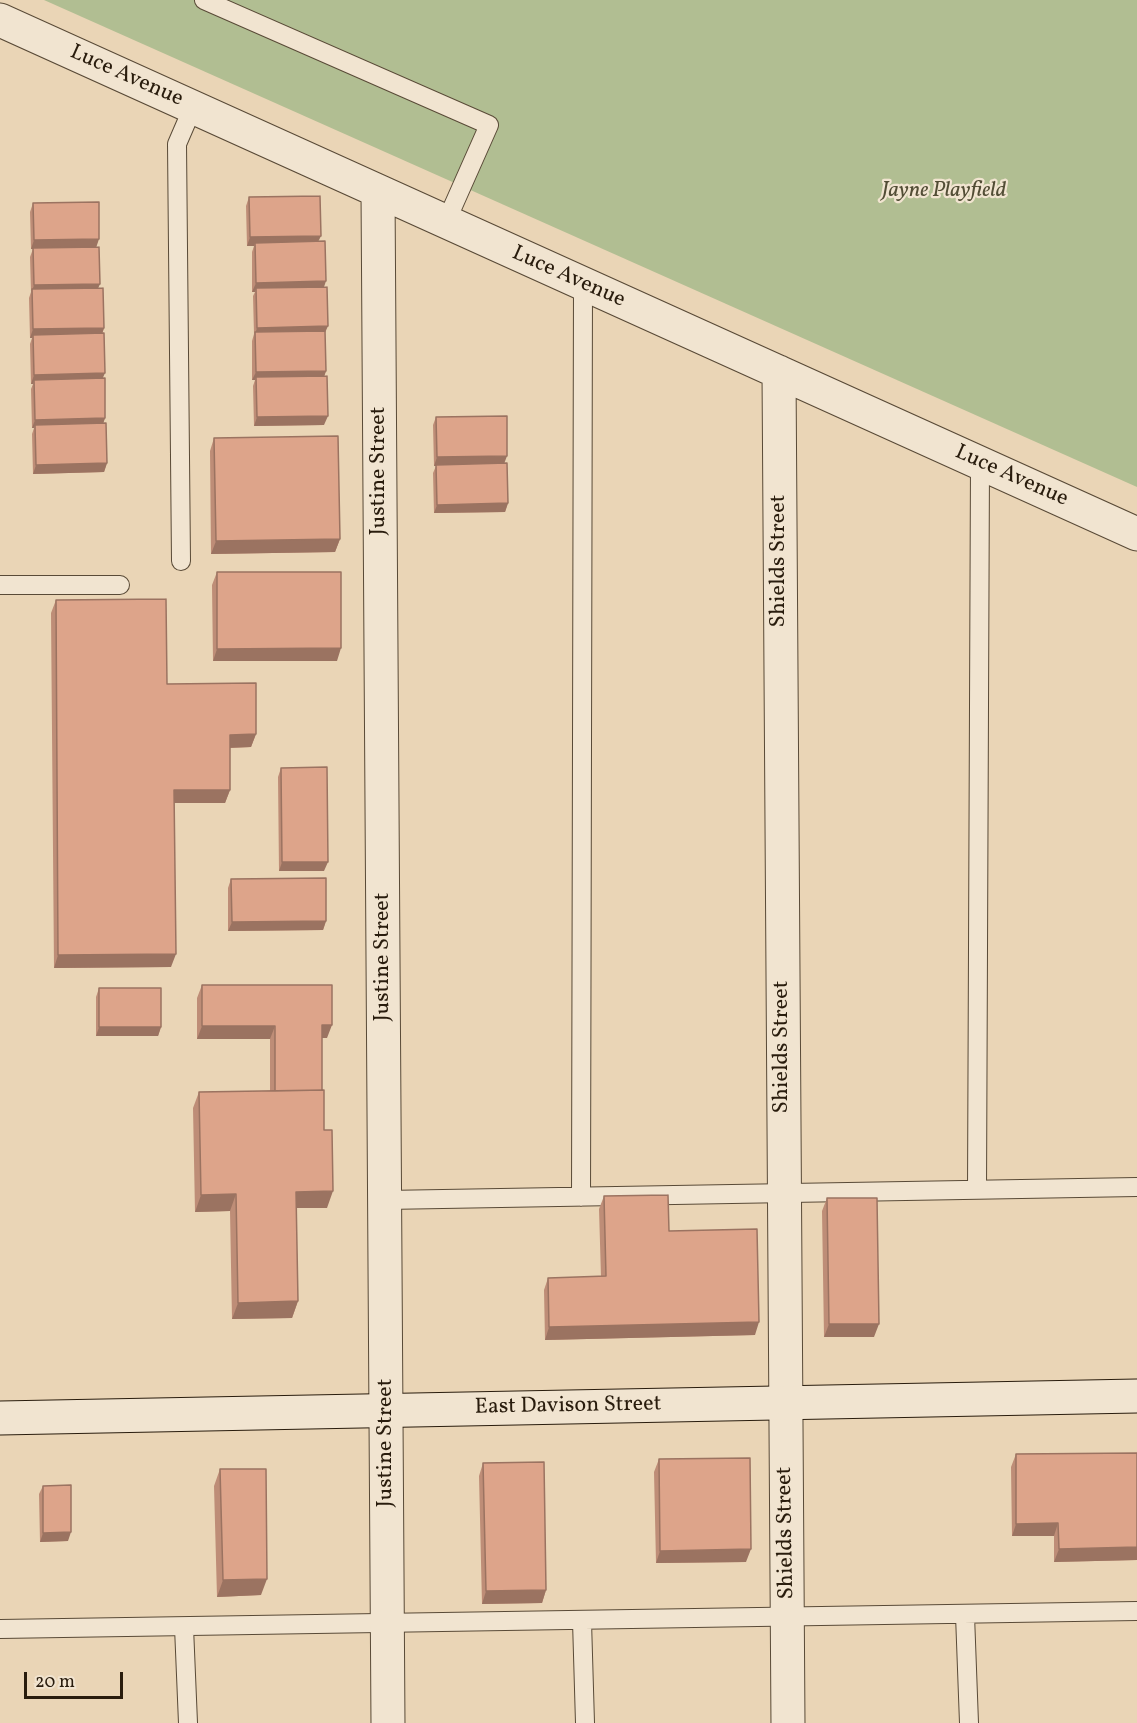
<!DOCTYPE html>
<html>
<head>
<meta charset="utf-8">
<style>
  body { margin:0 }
  #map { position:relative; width:1137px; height:1723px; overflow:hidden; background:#ead5b6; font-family:Vollkorn,serif }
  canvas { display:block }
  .scale { position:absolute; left:24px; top:1672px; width:99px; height:27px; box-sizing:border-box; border:3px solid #291c0d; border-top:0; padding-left:8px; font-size:18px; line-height:21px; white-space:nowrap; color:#291c0d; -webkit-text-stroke:4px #f1e4d0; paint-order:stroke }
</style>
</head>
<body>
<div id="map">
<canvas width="1137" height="1723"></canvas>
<div class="scale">20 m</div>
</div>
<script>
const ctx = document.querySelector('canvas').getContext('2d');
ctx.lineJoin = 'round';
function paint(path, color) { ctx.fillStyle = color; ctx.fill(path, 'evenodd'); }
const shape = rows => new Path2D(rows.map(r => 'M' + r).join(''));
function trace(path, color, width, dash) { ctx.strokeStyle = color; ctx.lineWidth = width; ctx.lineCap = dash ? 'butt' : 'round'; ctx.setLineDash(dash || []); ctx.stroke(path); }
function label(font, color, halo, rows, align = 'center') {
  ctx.font = font + ' Vollkorn,serif'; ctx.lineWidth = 4.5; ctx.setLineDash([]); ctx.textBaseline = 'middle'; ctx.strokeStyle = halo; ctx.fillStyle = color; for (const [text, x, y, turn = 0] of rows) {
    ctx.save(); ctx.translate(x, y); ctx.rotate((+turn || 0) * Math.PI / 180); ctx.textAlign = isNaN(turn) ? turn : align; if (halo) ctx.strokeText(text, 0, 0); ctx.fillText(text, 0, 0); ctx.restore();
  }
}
paint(shape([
  [44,0,1137,0,1137,487]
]), '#b1be92');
const lane = shape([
  [204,0,489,125,446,222],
  [181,561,177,144,193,107],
  [0,585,120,585],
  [977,1189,980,463],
  [581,1197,583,284],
  [385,1200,1137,1187],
  [965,1615,969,1723],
  [582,1621,585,1723],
  [184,1627,188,1723],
  [0,1629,1137,1611]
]);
const street = shape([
  [0,20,1137,534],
  [378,191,388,1723],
  [779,372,788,1723]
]);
const secondary = shape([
  [0,1418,1137,1396]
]);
trace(lane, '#594a37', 20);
trace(street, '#594a37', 35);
trace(secondary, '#291c0d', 35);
trace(lane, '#f1e4d0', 18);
trace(street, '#f1e4d0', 33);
trace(secondary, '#f1e4d0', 33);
paint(shape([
  [249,197,318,242,324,287,326,371,324,376,324,425,254,426,253,386,255,380,252,380,252,341,254,334,253,296,255,292,252,292,252,252,254,246,247,246,246,206],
  [33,203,96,247,98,288,104,328,102,334,103,378,105,418,103,423,107,463,104,472,33,474,32,434,34,428,32,428,31,389,33,384,31,384,30,344,32,338,30,338,29,298,31,292,30,257,33,249,31,249,30,212],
  [436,417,505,463,508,503,505,512,434,513,433,473,436,466,434,466,433,425],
  [214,438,340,539,335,552,211,554,210,451],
  [217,572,337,661,213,661,212,585],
  [56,600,167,684,256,734,251,747,230,748,230,790,225,803,174,803,171,967,54,968,51,613],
  [281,768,324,871,279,871,278,777],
  [231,879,326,921,323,930,228,931,228,888],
  [202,985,327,1038,322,1038,322,1090,327,1208,296,1208,298,1301,292,1318,232,1319,230,1211,195,1212,193,1108,199,1092,270,1091,270,1039,197,1039,197,998],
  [99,988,161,1027,158,1036,96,1036,96,997],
  [604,1196,669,1231,755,1335,545,1340,544,1290,548,1278,601,1277,599,1209],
  [827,1198,874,1337,824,1337,822,1211],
  [1137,1453,1137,1560,1054,1562,1054,1536,1012,1536,1011,1467,1016,1454],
  [659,1459,746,1562,656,1563,654,1472],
  [483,1463,546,1590,542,1603,482,1604,479,1476],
  [220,1469,261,1595,217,1597,214,1486],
  [43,1486,68,1541,40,1542,39,1494]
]), '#be8d77');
paint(shape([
  [321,236,317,244,255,243,254,246,247,246,250,237],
  [99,239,96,248,31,249,34,240],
  [326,281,323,290,256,288,255,292,252,292,256,283],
  [100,284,96,293,32,291,34,285],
  [328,326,324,335,255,334,257,328],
  [104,328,101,337,33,335,32,338,30,338,33,329],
  [326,371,323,380,256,377,255,380,252,380,256,372],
  [105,373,101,382,34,380,33,384,31,384,34,375],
  [328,416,324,425,254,426,257,417],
  [105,418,102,427,35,425,34,428,32,428,35,420],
  [507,456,504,464,434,466,437,457],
  [107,463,104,472,33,474,36,465],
  [508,503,505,512,434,513,437,505],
  [340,539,335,552,211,554,216,541],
  [341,648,337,661,213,661,217,649],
  [256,734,251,747,225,748,230,735],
  [174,790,230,790,225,803,170,803],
  [282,862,328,862,324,871,279,871],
  [326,921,323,930,228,931,232,922],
  [176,954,171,967,54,968,58,955],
  [322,1025,332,1025,327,1038,317,1038],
  [202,1026,275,1026,270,1039,197,1039],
  [99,1027,161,1027,158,1036,96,1036],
  [333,1191,327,1208,290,1208,296,1192],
  [236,1194,230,1211,195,1212,201,1195],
  [298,1301,292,1318,232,1319,238,1303],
  [759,1322,755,1335,545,1340,549,1327],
  [829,1324,879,1324,874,1337,824,1337],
  [1058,1523,1054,1536,1012,1536,1016,1524],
  [71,1532,68,1541,40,1542,43,1533],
  [1137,1547,1137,1560,1054,1562,1059,1549],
  [751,1549,746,1562,656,1563,660,1551],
  [267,1579,261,1595,217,1597,223,1580],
  [546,1590,542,1603,482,1604,486,1591]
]), '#9b7361');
const building = shape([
  [320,196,321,236,250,237,249,197,320,196],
  [99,202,99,239,34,240,33,203,99,202],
  [325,241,326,281,256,283,255,243,325,241],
  [99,247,100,284,34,285,33,248,99,247],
  [327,287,328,326,257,328,256,288,327,287],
  [103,288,104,328,33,329,32,289,103,288],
  [325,331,326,371,256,372,255,332,325,331],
  [104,333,105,373,34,375,33,335,104,333],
  [327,376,328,416,257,417,256,377,327,376],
  [105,378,105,418,35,420,34,380,105,378],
  [507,416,507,456,437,457,436,417,507,416],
  [106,423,107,463,36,465,35,425,106,423],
  [338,436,340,539,216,541,214,438,338,436],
  [507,463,508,503,437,505,436,465,507,463],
  [217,572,341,572,341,648,217,649,217,572],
  [166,599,167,684,256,683,256,734,230,735,230,790,174,790,176,954,58,955,56,600,166,599],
  [327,767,328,862,282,862,281,768,327,767],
  [326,878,326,921,232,922,231,879,326,878],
  [202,985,332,985,332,1025,322,1025,322,1090,275,1091,275,1026,202,1026,202,985],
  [99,988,161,988,161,1027,99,1027,99,988],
  [324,1090,324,1130,332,1130,333,1191,296,1192,298,1301,238,1303,236,1194,201,1195,199,1092,324,1090],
  [668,1195,669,1231,757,1229,759,1322,549,1327,548,1278,606,1276,604,1196,668,1195],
  [827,1198,877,1198,879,1324,829,1324,827,1198],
  [1137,1453,1137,1547,1059,1549,1058,1523,1016,1524,1016,1454,1137,1453],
  [750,1458,751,1549,660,1551,659,1459,750,1458],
  [544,1462,546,1590,486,1591,483,1463,544,1462],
  [220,1469,266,1469,267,1579,223,1580,220,1469],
  [71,1485,71,1532,43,1533,43,1486,71,1485]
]);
paint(building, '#dda48a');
trace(building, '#9b7361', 1.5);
label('22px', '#291c0d', '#f1e4d0', [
  ["Luce Avenue",126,77,24],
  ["Luce Avenue",568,278,24],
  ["Justine Street",380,471,-90],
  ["Luce Avenue",1011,477,24],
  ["Shields Street",780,561,-90],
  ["Justine Street",384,957,-90],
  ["Shields Street",783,1047,-90],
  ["East Davison Street",568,1407,-1],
  ["Justine Street",387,1443,-90],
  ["Shields Street",787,1533,-91]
]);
label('italic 22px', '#524d35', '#f1e4d0', [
  ["Jayne Playfield",944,192]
]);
</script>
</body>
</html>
